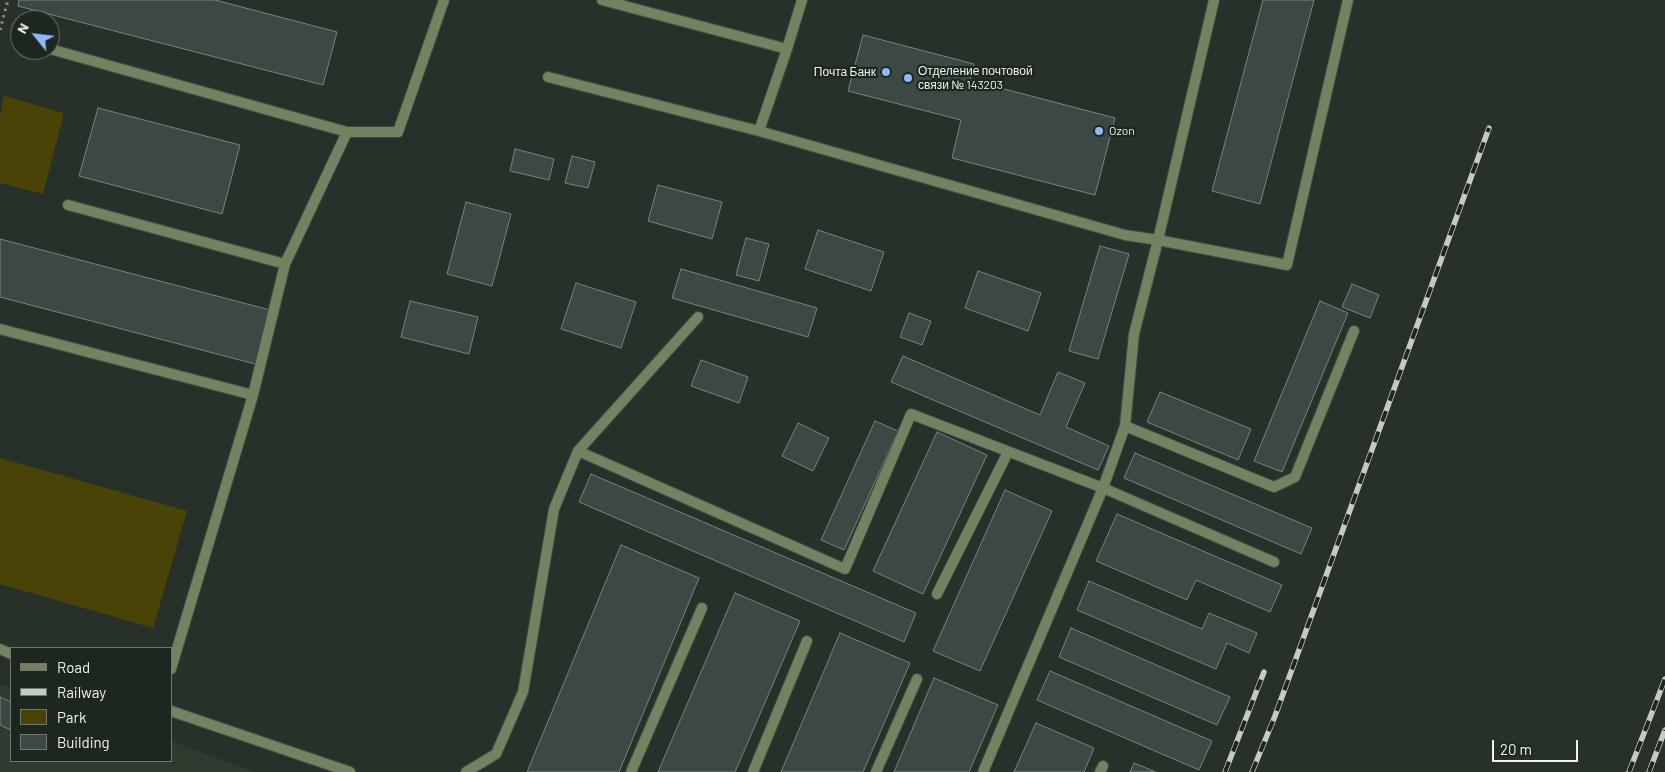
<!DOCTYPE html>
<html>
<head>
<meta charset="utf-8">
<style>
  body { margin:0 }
  #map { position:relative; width:1665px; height:772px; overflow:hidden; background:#283129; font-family:Barlow,sans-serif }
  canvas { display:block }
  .legend { position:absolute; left:10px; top:647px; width:162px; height:115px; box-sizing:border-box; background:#1e271f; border:1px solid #707871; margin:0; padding:6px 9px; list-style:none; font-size:15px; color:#ecf2ec }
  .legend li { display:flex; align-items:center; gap:10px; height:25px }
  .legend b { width:25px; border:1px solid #707871 }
  .north { position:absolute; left:10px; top:10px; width:50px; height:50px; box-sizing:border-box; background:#1e271f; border:1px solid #707871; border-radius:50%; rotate:299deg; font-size:14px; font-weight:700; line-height:20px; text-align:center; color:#ecf2ec }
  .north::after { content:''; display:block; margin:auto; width:18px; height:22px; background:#90b8fd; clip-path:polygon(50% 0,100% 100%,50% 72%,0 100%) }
  .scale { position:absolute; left:1492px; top:740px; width:86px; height:22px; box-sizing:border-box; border:2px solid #ecf2ec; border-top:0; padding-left:6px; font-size:15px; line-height:18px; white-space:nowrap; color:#ecf2ec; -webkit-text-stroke:4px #1e271f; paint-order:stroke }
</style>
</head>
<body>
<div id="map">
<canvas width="1665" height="772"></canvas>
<ul class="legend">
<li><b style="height:6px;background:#748262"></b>Road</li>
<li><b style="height:6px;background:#c4cac4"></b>Railway</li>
<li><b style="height:14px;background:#494406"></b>Park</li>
<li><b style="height:14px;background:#3b4843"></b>Building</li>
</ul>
<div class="north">N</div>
<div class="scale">20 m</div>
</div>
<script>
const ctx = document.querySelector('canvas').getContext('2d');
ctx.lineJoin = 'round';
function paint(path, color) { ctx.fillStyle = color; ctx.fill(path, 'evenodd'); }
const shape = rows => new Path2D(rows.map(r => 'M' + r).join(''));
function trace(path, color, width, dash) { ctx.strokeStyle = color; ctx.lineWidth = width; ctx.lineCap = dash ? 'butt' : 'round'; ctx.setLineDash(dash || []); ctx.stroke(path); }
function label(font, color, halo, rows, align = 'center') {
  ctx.font = font + ' Barlow,sans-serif'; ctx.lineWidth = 4.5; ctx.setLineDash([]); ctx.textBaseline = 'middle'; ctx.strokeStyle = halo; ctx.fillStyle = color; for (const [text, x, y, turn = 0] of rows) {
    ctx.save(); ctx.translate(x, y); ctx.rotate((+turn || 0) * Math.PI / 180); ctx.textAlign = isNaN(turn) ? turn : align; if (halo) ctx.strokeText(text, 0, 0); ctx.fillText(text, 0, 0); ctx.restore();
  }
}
paint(shape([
  [0,684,11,688,11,761,171,761,171,741,255,772,0,772]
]), '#2e3c30');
paint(shape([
  [4,96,64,113,43,194,0,183,0,117],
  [0,458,187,511,153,628,0,584]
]), '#494406');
const building = shape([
  [19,0,215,0,337,32,323,85,18,6,19,0],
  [1263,0,1314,0,1260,204,1212,191,1263,0],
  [863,35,974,64,970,80,1115,118,1095,195,952,158,961,120,848,91,863,35],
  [98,108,240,145,222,214,79,176,98,108],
  [515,149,554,159,549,180,510,171,515,149],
  [572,156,595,162,588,188,565,183,572,156],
  [658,185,722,202,712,239,648,221,658,185],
  [466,202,511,214,492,286,447,274,466,202],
  [818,230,884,252,871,291,805,269,818,230],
  [746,238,769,244,759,281,736,275,746,238],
  [0,239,270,310,255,364,0,297,0,239],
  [1100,246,1129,254,1098,359,1069,351,1100,246],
  [681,269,817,308,808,337,672,298,681,269],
  [978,271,1041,293,1028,331,965,308,978,271],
  [576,283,636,302,621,348,561,329,576,283],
  [1352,284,1379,295,1370,318,1342,307,1352,284],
  [410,301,478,317,469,354,401,337,410,301],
  [1320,301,1348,313,1282,472,1254,461,1320,301],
  [909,313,931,321,922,345,900,337,909,313],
  [903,356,1040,415,1058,372,1085,383,1066,427,1109,446,1098,470,891,382,903,356],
  [701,360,748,377,739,403,691,386,701,360],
  [1160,392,1251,429,1238,460,1147,422,1160,392],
  [875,421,898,431,844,550,821,540,875,421],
  [798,423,829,438,813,471,782,456,798,423],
  [937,432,987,455,923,594,873,571,937,432],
  [1135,453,1312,528,1301,554,1124,478,1135,453],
  [591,474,916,613,904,642,579,502,591,474],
  [1005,490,1052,511,980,671,933,651,1005,490],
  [1117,514,1282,585,1270,612,1196,580,1187,600,1096,561,1117,514],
  [621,545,699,578,619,772,527,772,621,545],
  [1089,581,1202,629,1209,613,1257,633,1249,653,1227,643,1216,669,1077,610,1089,581],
  [735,593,800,621,735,772,658,772,735,593],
  [1071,628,1230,697,1217,725,1059,657,1071,628],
  [840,633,910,663,863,772,781,772,840,633],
  [1050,671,1212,741,1199,770,1037,700,1050,671],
  [934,678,998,705,969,772,894,772,934,678],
  [0,697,11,702,11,730,0,725,0,697],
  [1036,723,1094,748,1084,772,1014,772,1036,723],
  [1134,763,1156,772,1130,772,1134,763]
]);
paint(building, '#3b4843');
trace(building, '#76847f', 1);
const service = shape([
  [602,0,787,49,759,131,1125,235,1158,240,1287,265,1348,0],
  [1214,0,1158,240,1134,334,1125,426,1103,488,1274,562],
  [50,49,347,132],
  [787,49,802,0],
  [548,77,759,131],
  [68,205,285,264],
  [0,329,253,395],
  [1125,426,1274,487,1295,477,1354,331],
  [578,451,845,569,911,414,1103,488,983,772],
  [937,594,1008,452],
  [171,669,253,395,285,264,347,132,398,132,444,0],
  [171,711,350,772],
  [466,772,496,754,523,692,554,509,578,451,698,317],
  [631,772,702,608],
  [753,772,807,641],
  [876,772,917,679],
  [1100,772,1103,766]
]);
const minor = shape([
  [0,649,11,654]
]);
trace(service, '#434c44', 12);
trace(minor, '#434c44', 12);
trace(shape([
  [0,30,8,0]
]), '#838b84', 3, [2.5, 4]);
trace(service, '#748262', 10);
trace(minor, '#748262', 10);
const rail = shape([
  [1225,772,1264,672],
  [1252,772,1275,716,1489,128],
  [1629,772,1665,679],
  [1649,772,1665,730]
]);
trace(rail, '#c4cac4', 5.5);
trace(rail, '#1e271f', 4, [11]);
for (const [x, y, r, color] of [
  [886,72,5,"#90b8fd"],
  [908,78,5,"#90b8fd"],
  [1099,131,5,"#90b8fd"]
]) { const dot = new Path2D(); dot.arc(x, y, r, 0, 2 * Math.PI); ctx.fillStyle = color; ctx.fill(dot); trace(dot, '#1e271f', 2); }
label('12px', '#ecf2ec', '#1e271f', [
  ["Отделение почтовой",918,71],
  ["связи № 143203",918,85],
  ["Почта Банк",876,72,"right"],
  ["Ozon",1109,131]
], 'left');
</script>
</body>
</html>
